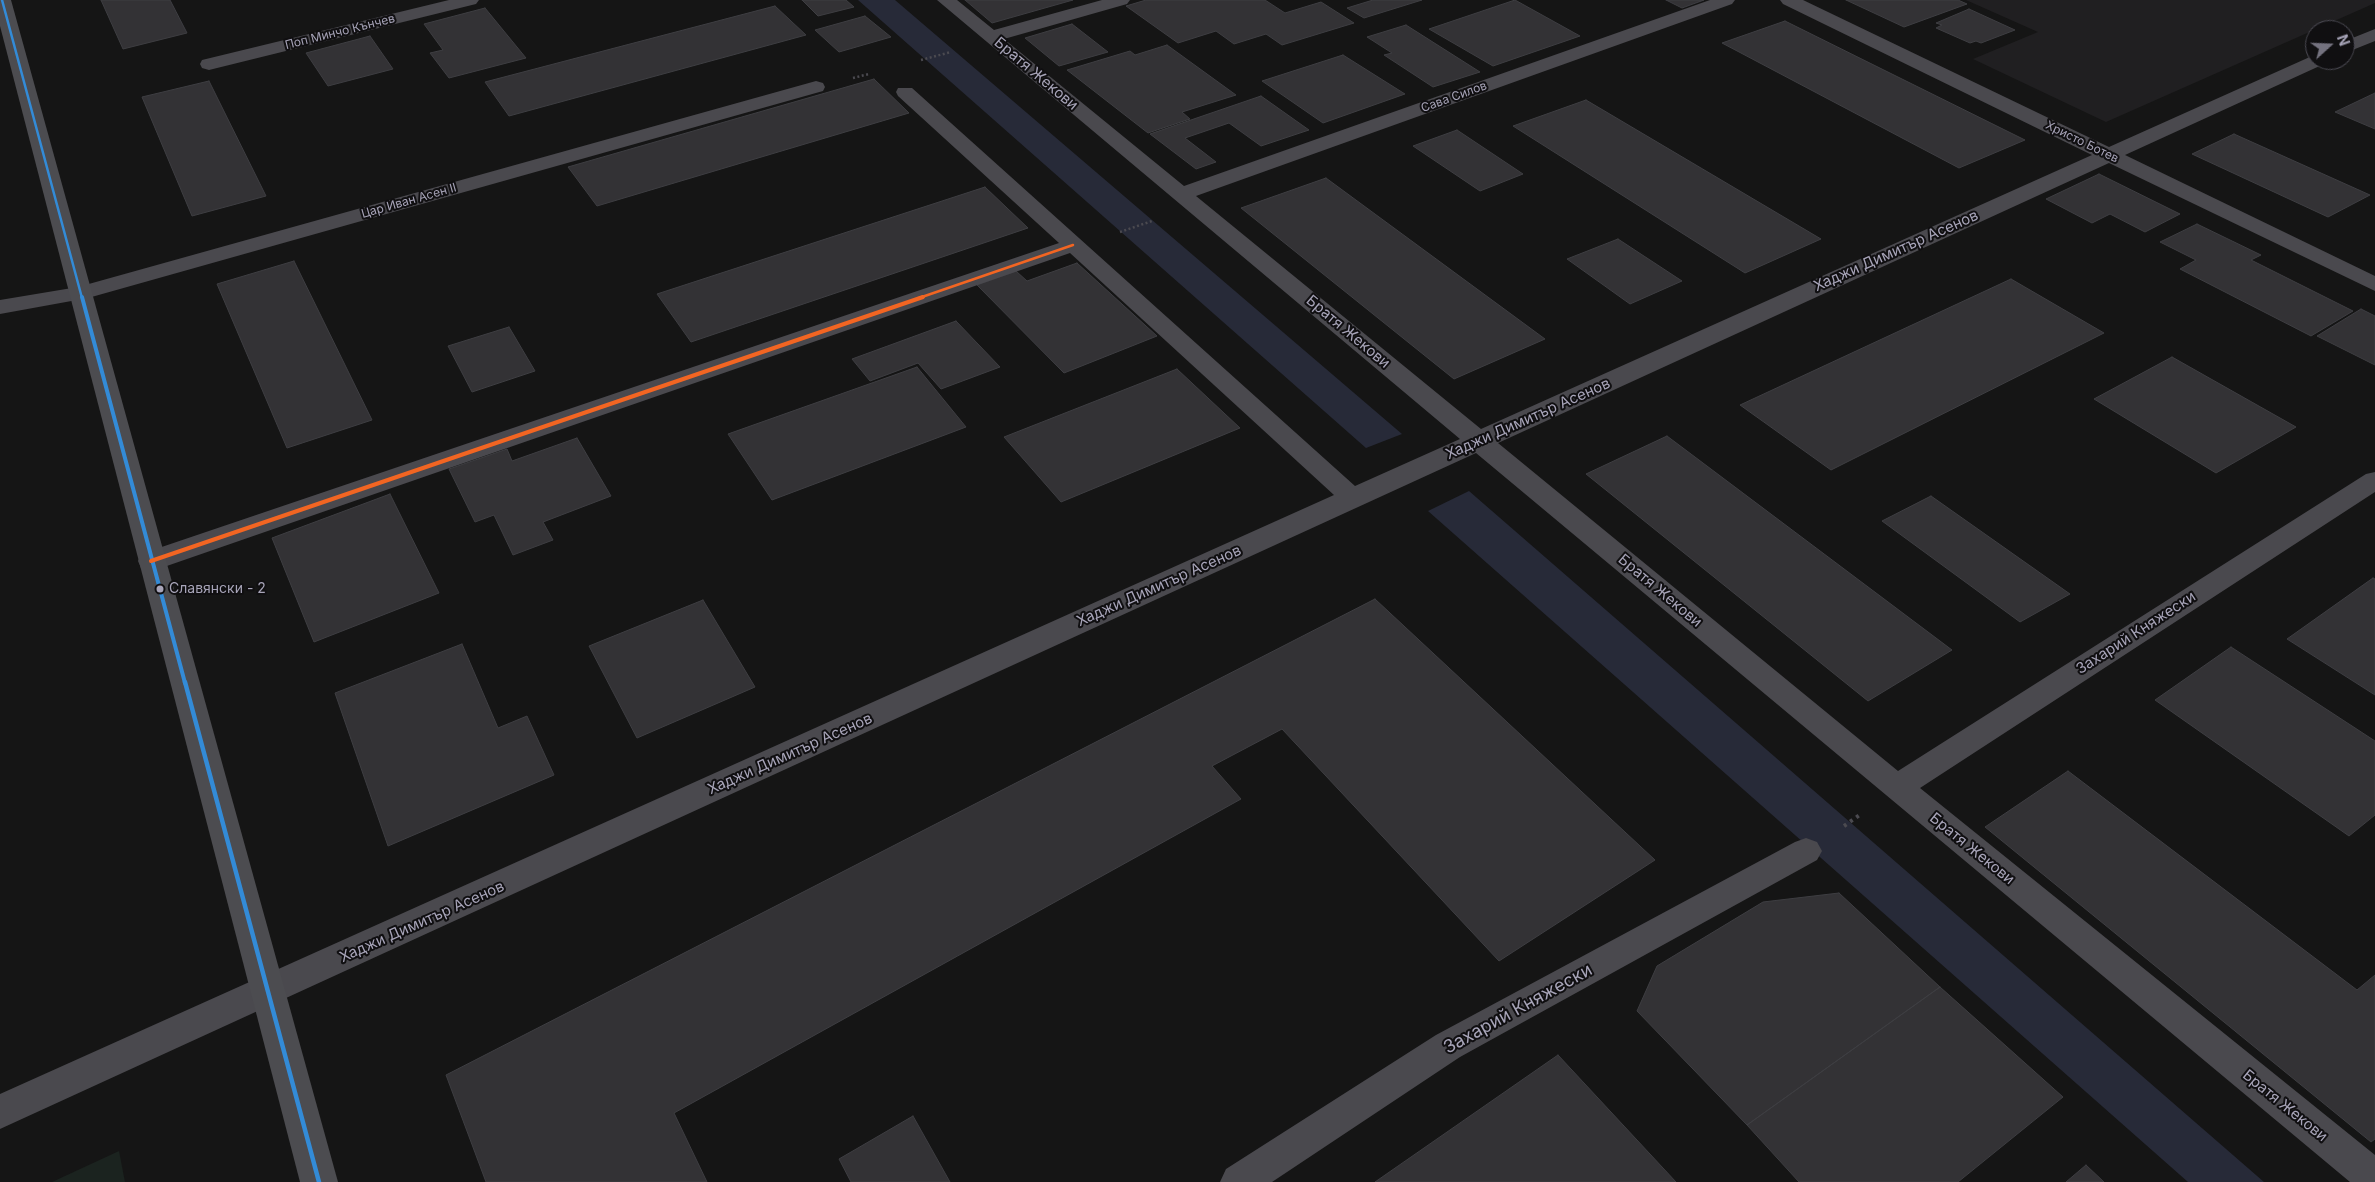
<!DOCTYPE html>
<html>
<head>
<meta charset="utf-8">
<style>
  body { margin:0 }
  #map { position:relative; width:2375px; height:1182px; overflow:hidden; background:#151515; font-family:Inter,sans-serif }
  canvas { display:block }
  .north { position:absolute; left:2305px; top:20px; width:50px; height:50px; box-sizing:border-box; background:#100f11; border:1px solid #4c4b54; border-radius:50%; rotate:70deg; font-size:14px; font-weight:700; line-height:20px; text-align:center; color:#a7a4b8 }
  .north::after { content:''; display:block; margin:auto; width:18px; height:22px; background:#74727f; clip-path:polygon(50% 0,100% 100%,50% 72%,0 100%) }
</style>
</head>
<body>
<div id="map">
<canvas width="2375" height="1182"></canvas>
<div class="north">N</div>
</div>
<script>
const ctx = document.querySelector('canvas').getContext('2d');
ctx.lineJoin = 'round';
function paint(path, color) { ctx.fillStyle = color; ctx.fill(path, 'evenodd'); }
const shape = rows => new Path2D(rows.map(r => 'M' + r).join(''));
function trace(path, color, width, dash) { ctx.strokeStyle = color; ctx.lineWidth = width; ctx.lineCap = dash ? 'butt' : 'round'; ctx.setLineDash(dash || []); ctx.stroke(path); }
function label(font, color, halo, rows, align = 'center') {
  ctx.font = font + ' Inter,sans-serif'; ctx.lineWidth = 4; ctx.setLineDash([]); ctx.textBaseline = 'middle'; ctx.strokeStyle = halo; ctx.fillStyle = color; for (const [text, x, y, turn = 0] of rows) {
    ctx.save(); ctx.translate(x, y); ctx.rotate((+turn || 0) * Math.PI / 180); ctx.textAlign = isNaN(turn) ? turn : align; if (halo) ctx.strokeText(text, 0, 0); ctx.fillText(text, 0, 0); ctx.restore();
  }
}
paint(shape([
  [1966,0,2375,0,2375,3,2106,122,1973,59,2038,32]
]), '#201f21');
paint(shape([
  [119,1151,125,1182,52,1182]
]), '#1b231f');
paint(shape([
  [858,0,895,0,1402,434,1366,448],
  [1469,491,2264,1182,2188,1182,1428,511]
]), '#272a38');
const building = shape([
  [101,0,170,0,187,33,123,49,101,0],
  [802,0,846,0,854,7,818,16,802,0],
  [965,0,1073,0,992,23,965,0],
  [1146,0,1265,0,1285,13,1321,2,1354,23,1282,45,1266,34,1234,44,1216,31,1178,43,1126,6,1146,0],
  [1373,0,1422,0,1364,18,1347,8,1373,0],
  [1515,0,1580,36,1493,66,1429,29,1515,0],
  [1666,0,1704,0,1682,8,1666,0],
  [1846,0,1958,0,1967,4,1904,27,1846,0],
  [775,6,806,35,509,116,485,82,775,6],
  [485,8,526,58,449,78,430,53,443,50,424,24,485,8],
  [1969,9,2015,30,1981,43,1976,41,1970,43,1936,28,1942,25,1936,23,1969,9],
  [865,16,891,37,839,52,815,30,865,16],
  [1785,21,2025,140,1959,168,1722,43,1785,21],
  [1072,24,1108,52,1059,66,1025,38,1072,24],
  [1406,25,1480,72,1433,87,1384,55,1392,53,1367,37,1406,25],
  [370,36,393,69,328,86,306,53,370,36],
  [1167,45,1236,95,1182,112,1190,119,1148,133,1067,70,1130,51,1135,55,1167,45],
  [1343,55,1405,94,1323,123,1262,81,1343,55],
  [874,79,909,113,597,206,568,167,874,79],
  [209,81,266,196,192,216,142,97,209,81],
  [2375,93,2375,129,2335,112,2375,93],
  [1261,96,1309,130,1261,146,1229,123,1185,138,1216,162,1196,169,1150,134,1261,96],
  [1586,100,1821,239,1745,273,1513,126,1586,100],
  [1457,130,1523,174,1480,191,1413,146,1457,130],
  [2234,134,2370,195,2328,217,2192,154,2234,134],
  [2099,174,2180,214,2145,232,2110,214,2092,223,2046,199,2099,174],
  [1326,178,1545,339,1454,379,1241,208,1326,178],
  [985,187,1028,228,691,342,657,294,985,187],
  [2197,224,2261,255,2251,260,2353,311,2311,336,2180,269,2196,260,2160,242,2197,224],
  [1618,239,1682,281,1630,304,1567,259,1618,239],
  [294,261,372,420,287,448,217,284,294,261],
  [1077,263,1157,336,1064,373,977,285,1016,271,1027,281,1077,263],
  [2011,279,2104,333,1831,470,1740,405,2011,279],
  [2361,309,2375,316,2375,365,2317,336,2361,309],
  [956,321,1000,367,941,389,918,363,870,381,852,359,956,321],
  [509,327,535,371,472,392,448,346,509,327],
  [2172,357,2296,427,2216,473,2094,399,2172,357],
  [917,367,966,427,772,500,728,434,917,367],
  [1177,369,1240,428,1061,502,1004,437,1177,369],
  [1667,436,1952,650,1868,701,1586,474,1667,436],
  [577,438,611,496,543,522,553,540,513,555,494,515,475,522,449,469,507,449,512,461,577,438],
  [390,494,439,593,314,642,272,538,390,494],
  [1931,496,2070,594,2020,622,1882,521,1931,496],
  [2373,578,2375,579,2375,695,2287,639,2373,578],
  [1375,599,1655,860,1499,961,1282,729,1212,766,1241,799,674,1113,707,1182,486,1182,446,1075,1375,599],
  [703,600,755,687,637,738,589,646,703,600],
  [462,644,498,728,527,716,554,775,388,846,335,693,462,644],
  [2231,647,2375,741,2375,815,2349,836,2155,700,2231,647],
  [2068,771,2357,990,2375,975,2375,1139,2371,1142,1985,827,2068,771],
  [1839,893,1940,987,1747,1125,1637,1011,1657,966,1763,902,1839,893],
  [1940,987,2063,1097,1958,1182,1799,1182,1747,1125,1940,987],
  [1558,1055,1676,1182,1375,1182,1558,1055],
  [913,1116,950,1182,851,1182,839,1159,913,1116],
  [2086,1165,2104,1182,2066,1182,2086,1165]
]);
paint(building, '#333235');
trace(building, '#3e3e42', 1);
trace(shape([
  [921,60,951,52],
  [853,78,869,74],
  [1120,232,1152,221]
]), '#4b4a50', 2.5, [2, 2.5]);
trace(shape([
  [1844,826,1861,814]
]), '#4b4a50', 4, [3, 4.5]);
paint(shape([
  [449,0,479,0,476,4,209,70,202,68,200,64,202,60,449,0],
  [937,0,957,0,994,30,1102,0,1130,0,1127,4,1004,39,1184,186,1710,0,1735,0,1732,4,1196,196,1481,429,2092,155,1783,4,1780,0,1803,0,2109,147,2312,56,2315,55,2315,60,2327,60,2324,64,2125,155,2375,276,2375,291,2109,163,1498,443,1898,771,2366,474,2375,472,2375,492,1920,788,2375,1155,2375,1182,2350,1182,1476,453,0,1129,0,1094,1334,495,1070,253,161,568,151,570,141,568,138,561,141,554,1059,243,898,96,896,92,898,88,912,88,1355,486,1460,439,937,0],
  [2375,29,2375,41,2345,53,2345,41,2375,29],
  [816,81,823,83,825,87,823,91,88,298,0,314,0,300,78,287,816,81],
  [1806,838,1817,842,1822,851,1817,860,1460,1057,1272,1182,1220,1182,1226,1169,1436,1035,1795,842,1806,838]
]), '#4a494e');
paint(shape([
  [0,0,11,0,338,1182,300,1182,0,26,0,0]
]), '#4c4c50');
trace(shape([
  [2,0,82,298]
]), '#338bd7', 2.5);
trace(shape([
  [82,297,185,683]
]), '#338bd7', 4);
trace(shape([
  [185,682,319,1182]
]), '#338bd7', 4.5);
trace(shape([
  [919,298,1073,245]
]), '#f26522', 2.5);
trace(shape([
  [151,561,923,297]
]), '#f26522', 4);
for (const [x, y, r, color] of [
  [160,589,4.5,"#a7a4b8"]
]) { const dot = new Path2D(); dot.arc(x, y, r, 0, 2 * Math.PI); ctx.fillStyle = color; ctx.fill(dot); trace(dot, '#100f11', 2); }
label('12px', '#a7a4b8', '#100f11', [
  ["Поп Минчо Кънчев",340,32,-14],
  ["Сава Силов",1454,97,-20],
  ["Христо Ботев",2082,142,26],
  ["Цар Иван Асен II",409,201,-16]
]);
label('14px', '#a7a4b8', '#100f11', [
  ["Славянски - 2",169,589]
], 'left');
label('15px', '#a7a4b8', '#100f11', [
  ["Братя Жекови",1036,74,40],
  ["Хаджи Димитър Асенов",1896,251,-24],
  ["Братя Жекови",1348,332,40],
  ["Хаджи Димитър Асенов",1528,419,-24],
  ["Хаджи Димитър Асенов",1159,586,-24],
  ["Братя Жекови",1660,591,40],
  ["Захарий Княжески",2136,633,-33],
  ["Хаджи Димитър Асенов",790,754,-24],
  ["Братя Жекови",1972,849,39],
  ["Хаджи Димитър Асенов",422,922,-24],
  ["Братя Жекови",2285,1106,39]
]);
label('18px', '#a7a4b8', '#100f11', [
  ["Захарий Княжески",1518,1009,-29]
]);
</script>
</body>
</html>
